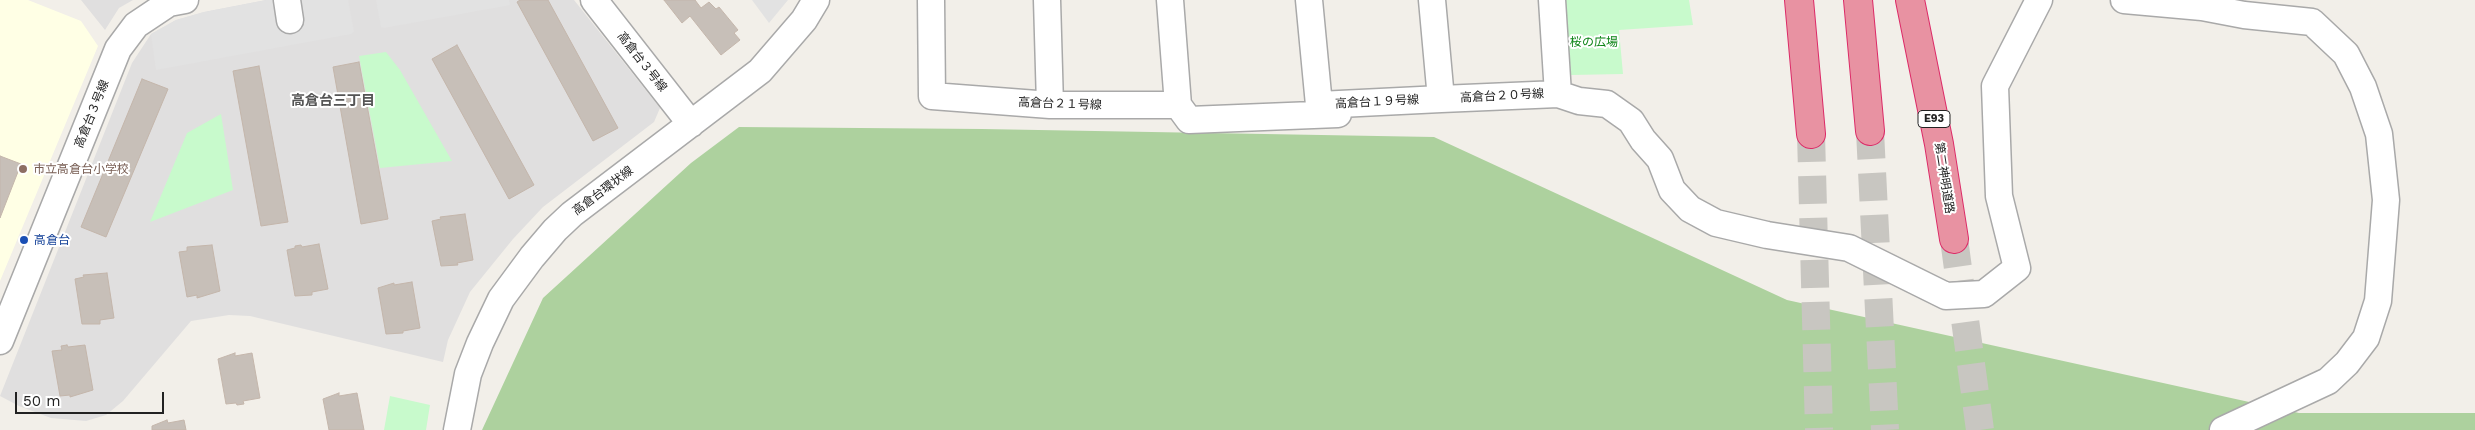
<!DOCTYPE html>
<html>
<head>
<meta charset="utf-8">
<style>
  body { margin:0 }
  #map { position:relative; width:2475px; height:430px; overflow:hidden; background:#f2efe9; font-family:"Work Sans",sans-serif }
  canvas { display:block }
  .scale { position:absolute; left:15px; top:392px; width:149px; height:22px; box-sizing:border-box; border:2px solid #222; border-top:0; padding-left:6px; font-size:15px; line-height:18px; white-space:nowrap; color:#222; -webkit-text-stroke:4px #fff; paint-order:stroke }
</style>
</head>
<body>
<div id="map">
<canvas width="2475" height="430"></canvas>
<div class="scale">50 m</div>
</div>
<script>
const ctx = document.querySelector('canvas').getContext('2d');
ctx.lineJoin = 'round';
function paint(path, color) { ctx.fillStyle = color; ctx.fill(path, 'evenodd'); }
const shape = rows => new Path2D(rows.map(r => 'M' + r).join(''));
function trace(path, color, width, dash) { ctx.strokeStyle = color; ctx.lineWidth = width; ctx.lineCap = dash ? 'butt' : 'round'; ctx.setLineDash(dash || []); ctx.stroke(path); }
function label(font, color, halo, rows, align = 'center') {
  ctx.font = font + ' "Work Sans","Noto Sans JP",sans-serif'; ctx.lineWidth = 4; ctx.setLineDash([]); ctx.textBaseline = 'middle'; ctx.strokeStyle = halo; ctx.fillStyle = color; for (const [text, x, y, turn = 0] of rows) {
    ctx.save(); ctx.translate(x, y); ctx.rotate((+turn || 0) * Math.PI / 180); ctx.textAlign = isNaN(turn) ? turn : align; if (halo) ctx.strokeText(text, 0, 0); ctx.fillText(text, 0, 0); ctx.restore();
  }
}
paint(shape([
  [81,0,133,0,119,8,105,30],
  [266,0,574,0,660,108,654,122,543,207,513,239,470,292,448,340,443,362,250,316,229,315,191,321,123,401,106,415,86,421,51,418,19,406,0,396,132,63,151,34,176,20,204,12]
]), '#e0dfdf');
paint(shape([
  [0,0,28,0,81,21,98,46,0,281]
]), '#ffffe5');
paint(shape([
  [739,127,982,129,1434,137,1787,300,2299,413,2475,413,2475,430,482,430,543,298,691,163]
]), '#add19e');
paint(shape([
  [1565,0,1689,0,1693,25,1619,30,1623,74,1571,75],
  [386,52,400,70,452,161,380,168,359,56],
  [221,114,233,190,150,222,187,133],
  [390,396,430,405,426,430,384,430]
]), '#c8facc');
paint(shape([
  [266,0,348,0,354,32,351,34,156,70,151,34,176,20,204,12],
  [376,0,509,0,510,5,384,28,381,27],
  [752,0,788,0,769,23]
]), '#e2e2e2');
const building = shape([
  [520,0,548,0,618,128,593,141,517,2,520,0],
  [664,0,695,0,701,8,709,2,716,9,719,7,738,30,734,33,740,40,721,55,690,16,682,23,664,0],
  [457,45,534,185,509,199,432,59,457,45],
  [359,62,388,219,361,224,333,67,359,62],
  [259,66,288,222,261,226,233,71,259,66],
  [142,79,168,89,106,237,81,227,142,79],
  [0,156,21,164,0,218,0,156],
  [465,214,473,260,457,263,458,265,441,266,432,221,441,219,440,217,465,214],
  [319,244,328,289,312,292,312,295,295,296,287,250,295,248,295,246,301,245,302,247,319,244],
  [212,245,220,291,197,298,197,295,187,297,179,252,187,251,187,247,212,245],
  [107,273,114,318,100,320,100,324,82,324,75,279,84,277,83,275,107,273],
  [412,282,420,328,403,331,403,333,386,334,378,288,394,283,394,285,412,282],
  [67,345,68,347,85,345,93,390,70,397,70,395,60,396,52,351,62,350,61,346,67,345],
  [235,353,235,356,252,353,260,398,243,401,244,404,237,405,236,403,226,404,218,359,235,353],
  [339,393,339,396,357,393,364,430,329,430,323,399,339,393],
  [167,420,168,423,184,420,186,430,152,430,152,426,167,420]
]);
paint(building, '#c7bfb8');
trace(building, '#c4b6ab', 1);
trace(shape([
  [1870,131,1885,430],
  [1811,134,1819,430],
  [1954,239,1980,430]
]), '#c8c6c1', 28, [28, 14]);
const minor = shape([
  [287,0,290,20],
  [594,0,691,124],
  [931,0,932,96,1050,105,1178,105,1170,0],
  [1047,0,1050,105],
  [1309,0,1319,105,1441,99,1432,0],
  [2124,0,2202,7,2244,15,2312,22,2346,54,2363,87,2379,134,2386,200,2378,301,2366,338,2347,363,2328,381,2223,430],
  [1558,94,1579,101,1607,104,1631,121,1643,140,1660,159,1672,190,1690,209,1716,223,1767,235,1849,248,1946,296,1984,294,2017,268,1999,196,1995,86,2039,0],
  [1441,99,1558,94,1552,0],
  [1178,105,1189,120,1338,114],
  [0,341,118,49,136,25,169,3,185,0],
  [457,430,468,374,480,343,501,299,532,257,555,230,572,214,760,71,804,20,816,0]
]);
const highway = shape([
  [1799,0,1811,134],
  [1858,0,1870,131],
  [1910,0,1939,144,1954,239]
]);
trace(minor, '#a9a9a9', 29);
trace(highway, '#dc2a67', 30);
trace(minor, '#fff', 26);
trace(highway, '#e892a2', 28);
for (const [x, y, r, color] of [
  [23,169,5,"#8d6e63"],
  [24,240,5,"#1a4fb4"]
]) { const dot = new Path2D(); dot.arc(x, y, r, 0, 2 * Math.PI); ctx.fillStyle = color; ctx.fill(dot); trace(dot, '#fff', 2); }
for (const [x, y, w] of [
  [1934,119,32]
]) { const box = new Path2D(); box.roundRect(x - w / 2, y - 8.5, w, 17, 4); ctx.fillStyle = '#fff'; ctx.fill(box); trace(box, '#222', 1); }
label('bold 11px', '#222', null, [
  ["E93",1934,119]
]);
label('12px', '#0c8416', '#fff', [
  ["桜の広場",1594,42]
]);
label('12px', '#222', '#fff', [
  ["高倉台３号線",642,62,52],
  ["高倉台２０号線",1502,96,-3],
  ["高倉台１９号線",1377,102,-3],
  ["高倉台２１号線",1060,104,2],
  ["高倉台３号線",92,114,-68],
  ["第二神明道路",1944,178,81],
  ["高倉台環状線",603,191,-37]
]);
label('12px', '#785e54', '#fff', [
  ["市立高倉台小学校",33,169]
], 'left');
label('12px', '#164399', '#fff', [
  ["高倉台",34,240]
], 'left');
label('bold 14px', '#555', '#fff', [
  ["高倉台三丁目",333,101]
]);
</script>
</body>
</html>
